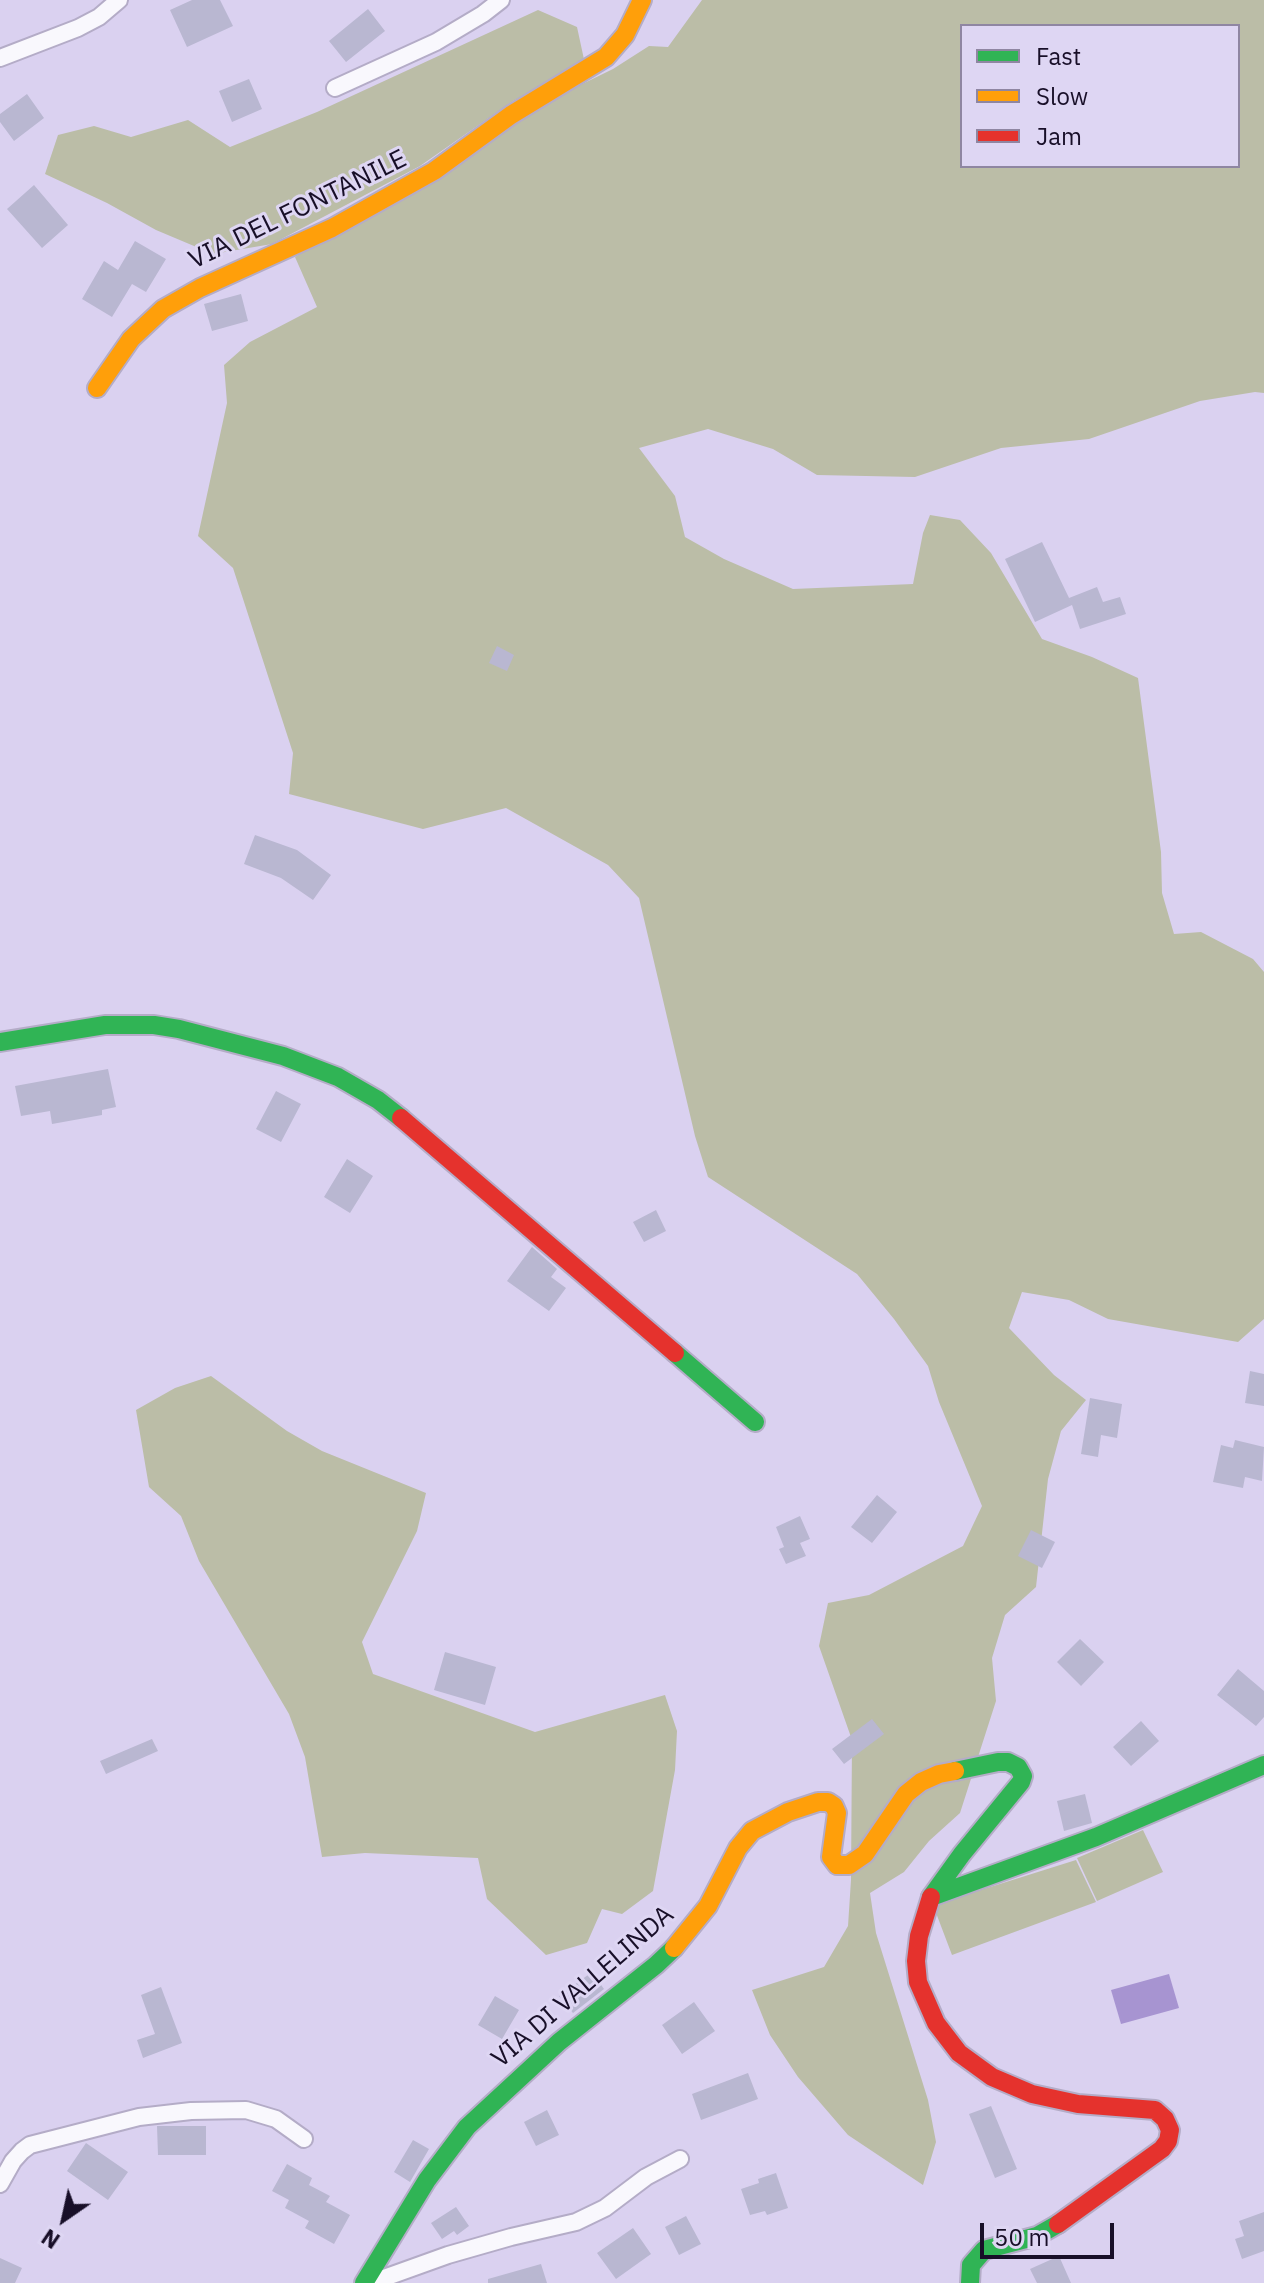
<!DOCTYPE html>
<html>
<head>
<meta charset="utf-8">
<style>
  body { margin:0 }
  #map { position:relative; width:1264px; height:2283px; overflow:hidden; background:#dad1f0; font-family:"IBM Plex Sans",sans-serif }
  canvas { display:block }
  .legend { position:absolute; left:960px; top:24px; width:280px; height:144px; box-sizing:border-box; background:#ded6f3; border:2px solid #8f86a2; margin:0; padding:10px 14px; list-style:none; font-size:24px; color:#180f28 }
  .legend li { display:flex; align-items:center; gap:16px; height:40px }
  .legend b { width:40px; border:2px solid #8f86a2 }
  .north { position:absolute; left:24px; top:2179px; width:80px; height:80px; -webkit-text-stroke:6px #ded6f3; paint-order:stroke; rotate:214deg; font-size:22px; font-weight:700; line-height:32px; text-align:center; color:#180f28 }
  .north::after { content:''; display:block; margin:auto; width:28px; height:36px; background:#180f28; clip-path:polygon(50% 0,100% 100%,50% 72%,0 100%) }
  .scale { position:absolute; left:980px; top:2223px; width:134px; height:36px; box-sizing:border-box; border:4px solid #180f28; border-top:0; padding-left:10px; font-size:24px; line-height:28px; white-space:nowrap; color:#180f28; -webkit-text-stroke:6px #ded6f3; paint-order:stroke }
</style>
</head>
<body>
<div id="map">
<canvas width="1264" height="2283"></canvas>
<ul class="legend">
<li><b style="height:10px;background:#30b455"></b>Fast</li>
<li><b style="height:10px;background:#ff9f0a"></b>Slow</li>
<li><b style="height:10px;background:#e5322d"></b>Jam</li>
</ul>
<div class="north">N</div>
<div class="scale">50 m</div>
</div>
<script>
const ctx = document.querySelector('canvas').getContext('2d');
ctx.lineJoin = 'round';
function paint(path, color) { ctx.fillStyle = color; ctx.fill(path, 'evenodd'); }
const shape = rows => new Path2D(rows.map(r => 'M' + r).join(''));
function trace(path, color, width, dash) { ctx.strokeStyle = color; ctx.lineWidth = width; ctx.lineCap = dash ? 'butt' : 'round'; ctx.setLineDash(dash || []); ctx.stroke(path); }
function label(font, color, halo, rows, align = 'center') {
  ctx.font = font + ' "IBM Plex Sans",sans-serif'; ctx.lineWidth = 6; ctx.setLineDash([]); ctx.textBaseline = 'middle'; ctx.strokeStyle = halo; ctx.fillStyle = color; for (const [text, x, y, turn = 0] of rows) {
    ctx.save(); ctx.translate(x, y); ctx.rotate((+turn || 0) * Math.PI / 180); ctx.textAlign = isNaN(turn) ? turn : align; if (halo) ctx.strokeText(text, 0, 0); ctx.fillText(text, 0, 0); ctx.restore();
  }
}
paint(shape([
  [702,0,1264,0,1264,393,1255,392,1200,401,1089,439,1001,448,915,477,817,475,773,449,708,429,639,448,675,496,685,537,724,559,793,589,913,584,923,533,930,515,960,520,991,553,1042,639,1092,657,1138,678,1161,852,1162,893,1174,934,1201,932,1253,959,1264,972,1264,1319,1238,1342,1108,1319,1069,1300,1022,1292,1009,1328,1054,1375,1086,1400,1061,1431,1048,1479,1036,1587,1005,1615,992,1658,996,1701,960,1813,929,1841,904,1872,870,1893,876,1933,928,2100,936,2142,923,2185,848,2135,798,2077,770,2035,752,1990,824,1967,848,1926,851,1880,852,1740,819,1646,828,1603,869,1595,963,1546,982,1506,939,1402,928,1366,894,1319,857,1274,708,1177,695,1136,639,898,608,865,506,808,423,829,289,794,293,753,233,568,198,536,227,403,224,365,250,342,317,307,295,257,572,89,613,69,649,46,668,47],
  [962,26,1238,26,1238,166,962,166],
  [538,10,577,27,585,64,513,101,420,166,272,244,213,254,156,230,107,203,45,174,58,135,94,126,131,137,188,120,230,147,317,112],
  [211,1376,287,1431,322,1451,426,1493,417,1531,362,1642,373,1674,535,1732,665,1695,677,1731,675,1770,653,1891,622,1914,602,1909,587,1943,546,1955,487,1899,478,1858,365,1853,322,1857,305,1757,289,1714,199,1561,181,1516,149,1487,136,1410,175,1388],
  [1143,1830,1163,1872,1097,1901,1077,1858],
  [1076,1860,1096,1902,952,1955,933,1905]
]), '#bbbda7');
paint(shape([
  [1169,1974,1179,2008,1121,2024,1111,1990]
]), '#a794d1');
paint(shape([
  [192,0,220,0,233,26,187,47,170,10],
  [368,9,385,31,346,62,329,41],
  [249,79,262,109,232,122,219,91],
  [27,94,44,118,14,141,0,122,0,114],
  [34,185,68,225,42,248,7,209],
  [135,241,166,259,146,292,132,284,112,317,82,299,104,261,118,270],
  [241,294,248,321,212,331,204,304],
  [1042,542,1071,602,1069,598,1097,587,1103,602,1120,597,1126,614,1080,629,1072,605,1035,622,1005,559],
  [497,646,514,655,507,671,489,663],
  [255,835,297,850,331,875,313,900,281,878,244,864],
  [108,1069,116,1107,102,1110,102,1115,52,1124,50,1111,21,1116,15,1086],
  [276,1091,301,1104,281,1142,256,1129],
  [347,1159,373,1176,350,1213,324,1197],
  [656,1210,666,1231,644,1242,633,1222],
  [532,1247,557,1269,551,1277,566,1288,549,1311,507,1281],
  [1250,1371,1264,1374,1264,1406,1245,1403],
  [1090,1398,1122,1404,1117,1438,1101,1435,1098,1457,1081,1454],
  [1235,1440,1264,1447,1262,1481,1245,1477,1243,1488,1213,1482,1221,1445,1233,1448],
  [877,1495,897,1512,872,1543,851,1527],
  [800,1516,810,1539,800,1543,806,1556,786,1564,779,1549,784,1547,776,1527],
  [1031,1530,1055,1542,1042,1568,1018,1556],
  [1080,1639,1104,1662,1081,1686,1057,1662],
  [445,1652,496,1667,485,1705,434,1690],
  [1238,1669,1264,1691,1264,1717,1256,1726,1217,1695],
  [872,1719,884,1734,844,1764,832,1749],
  [1141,1721,1159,1741,1131,1766,1113,1747],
  [152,1739,158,1751,106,1774,100,1761],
  [1085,1794,1092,1823,1064,1831,1057,1801],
  [592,1972,604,1989,573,2013,559,1996],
  [161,1987,182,2043,143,2058,137,2040,155,2034,141,1995],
  [495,1996,519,2010,502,2039,478,2025],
  [694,2002,715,2031,682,2054,662,2025],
  [748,2073,758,2099,701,2120,692,2094],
  [991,2106,1017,2169,995,2178,969,2114],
  [547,2110,559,2135,536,2146,524,2122],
  [157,2126,206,2126,206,2155,158,2155],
  [413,2140,429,2149,410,2182,394,2172],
  [86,2143,128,2172,108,2200,67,2171],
  [287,2164,312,2178,309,2185,330,2196,326,2202,350,2215,334,2244,305,2228,309,2221,285,2208,289,2200,272,2191],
  [776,2173,788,2208,767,2215,765,2211,750,2215,741,2189,759,2183,758,2179],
  [456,2207,469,2226,457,2235,454,2231,442,2239,431,2223],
  [1264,2212,1264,2251,1242,2259,1235,2239,1244,2236,1239,2221],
  [686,2216,701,2244,679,2255,665,2227],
  [633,2228,651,2254,616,2279,597,2253],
  [1059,2256,1071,2283,1037,2283,1030,2269],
  [0,2258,22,2268,15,2283,0,2283],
  [541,2264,547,2283,488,2283,488,2279]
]), '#b9b7d1');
const street = shape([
  [0,58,78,28,99,17,119,0],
  [335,88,436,42,483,14,501,0],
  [0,2184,13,2161,22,2151,30,2145,139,2117,191,2111,246,2110,276,2119,304,2139],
  [370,2283,448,2255,511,2237,576,2222,605,2208,646,2177,680,2159]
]);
const fast = shape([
  [0,1042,105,1025,154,1025,179,1029,283,1056,338,1077,378,1100,401,1118],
  [675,1353,755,1422],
  [955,1771,998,1762,1008,1762,1018,1767,1023,1776,1021,1782,962,1854,931,1897,1096,1837,1264,1765],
  [364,2283,427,2180,467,2127,559,2042,656,1965,674,1948],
  [970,2283,971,2265,984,2250,1037,2236,1058,2224]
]);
const slow = shape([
  [97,388,131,339,163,309,200,288,332,228,434,171,511,115,606,57,625,35,642,0],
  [674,1948,708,1906,738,1848,752,1831,788,1812,818,1802,828,1802,834,1806,837,1813,831,1857,837,1865,849,1865,865,1854,906,1794,921,1782,939,1774,955,1771]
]);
const jam = shape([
  [401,1118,675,1353],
  [931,1897,919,1936,916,1961,918,1982,936,2023,959,2053,992,2077,1032,2094,1078,2104,1155,2110,1165,2119,1170,2130,1168,2141,1162,2149,1058,2224]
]);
trace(street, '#b4acc7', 20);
trace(fast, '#b4acc7', 22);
trace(slow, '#b4acc7', 22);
trace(jam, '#b4acc7', 22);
trace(street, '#f9f8fd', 16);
trace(fast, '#30b455', 18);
trace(slow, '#ff9f0a', 18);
trace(jam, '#e5322d', 18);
label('26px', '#180f28', '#ded6f3', [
  ["VIA DEL FONTANILE",298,210,-26],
  ["VIA DI VALLELINDA",583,1987,-41]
]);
</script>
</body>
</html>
